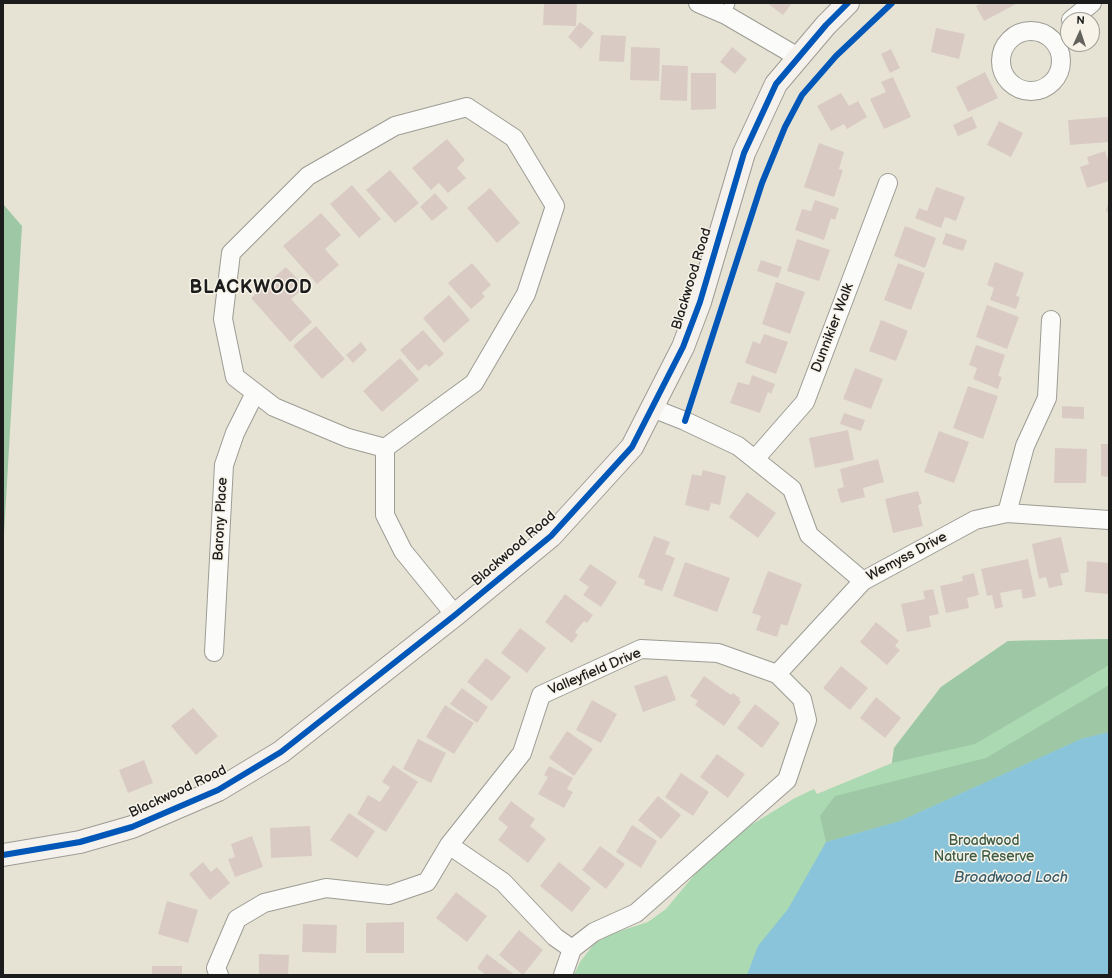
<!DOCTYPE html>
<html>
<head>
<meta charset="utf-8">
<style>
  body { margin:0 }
  #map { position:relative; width:1112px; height:978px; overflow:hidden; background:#e6e3d5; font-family:"Balsamiq Sans",sans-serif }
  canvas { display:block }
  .frame { position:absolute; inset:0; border:4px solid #1c1c1c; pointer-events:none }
  .north { position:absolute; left:1060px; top:12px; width:40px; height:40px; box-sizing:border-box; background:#f7f3e8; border:1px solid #9f9d96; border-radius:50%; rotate:3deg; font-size:11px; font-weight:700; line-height:16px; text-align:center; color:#1c1c1c }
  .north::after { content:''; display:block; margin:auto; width:14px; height:18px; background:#63625d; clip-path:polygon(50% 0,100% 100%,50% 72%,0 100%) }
</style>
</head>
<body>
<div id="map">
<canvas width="1112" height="978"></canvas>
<div class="frame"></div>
<div class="north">N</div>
</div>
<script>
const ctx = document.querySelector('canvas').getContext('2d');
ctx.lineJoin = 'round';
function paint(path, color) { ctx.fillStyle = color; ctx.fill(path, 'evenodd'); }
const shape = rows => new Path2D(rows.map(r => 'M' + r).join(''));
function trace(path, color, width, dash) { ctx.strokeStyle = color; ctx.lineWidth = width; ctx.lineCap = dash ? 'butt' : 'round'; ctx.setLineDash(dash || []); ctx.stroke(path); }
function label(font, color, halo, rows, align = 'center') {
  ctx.font = font + ' "Balsamiq Sans",sans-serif'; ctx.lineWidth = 3; ctx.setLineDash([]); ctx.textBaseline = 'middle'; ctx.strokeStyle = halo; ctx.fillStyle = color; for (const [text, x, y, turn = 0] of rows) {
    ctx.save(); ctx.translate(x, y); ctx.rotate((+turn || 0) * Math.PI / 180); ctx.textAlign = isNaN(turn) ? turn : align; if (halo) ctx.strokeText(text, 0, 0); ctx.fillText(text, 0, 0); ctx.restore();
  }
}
paint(shape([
  [1109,639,1109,975,574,975,580,962,594,944,611,934,648,922,666,909,715,850,733,836,795,798,814,789,817,794,892,763,894,748,941,687,1008,641]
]), '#abd9b1');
paint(shape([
  [3,204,22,226,3,551],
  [1109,639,1109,665,975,744,892,763,894,748,941,687,1008,641],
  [1109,685,1109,732,1081,739,900,821,826,842,820,816,835,796,986,758]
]), '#9ec8a5');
paint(shape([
  [1109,732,1109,975,747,975,758,946,788,909,826,842,900,821,1081,739]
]), '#89c4db');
paint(shape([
  [544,3,577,3,576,26,543,25],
  [767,3,792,3,783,15],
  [982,3,1018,3,984,21,976,6],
  [580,22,594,33,581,49,568,37],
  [936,28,965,34,959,59,931,52],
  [601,35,626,36,624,62,599,61],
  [631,47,660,48,659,81,630,80],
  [732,47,747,59,735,74,720,62],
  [891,49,900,68,890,73,881,54],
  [662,65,688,66,687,101,660,100],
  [985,72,998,98,968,112,956,87],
  [691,73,716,73,716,109,691,110],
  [893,77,911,117,884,129,870,99,886,92,881,82],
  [841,93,849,106,858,101,867,117,847,129,844,124,831,131,817,106],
  [972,116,977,128,958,136,953,125],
  [1108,117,1109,142,1070,145,1068,120],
  [999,121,1023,133,1011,157,987,145],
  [447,139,465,160,457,168,466,178,448,193,439,183,431,190,412,168],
  [819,143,844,152,839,169,843,170,834,197,804,187],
  [1105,151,1109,162,1109,181,1087,188,1080,167,1089,164,1087,157],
  [390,170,419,203,395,223,366,190],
  [352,185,381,219,359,238,330,204],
  [936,187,965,197,956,221,945,217,941,228,915,218,919,208,927,211],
  [490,188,520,223,497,243,467,208],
  [435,193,448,208,432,221,420,207],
  [815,200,839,208,835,220,831,218,824,240,795,230,802,209,811,211],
  [1109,200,1109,212,1106,211],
  [321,213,341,235,325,249,339,265,317,284,283,246],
  [905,226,936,238,925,268,894,256],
  [946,233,967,240,963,251,942,244],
  [797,239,830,250,819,281,787,271],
  [761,260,782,267,778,278,757,271],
  [995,262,1024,273,1016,296,1020,297,1016,309,990,300,994,288,987,285],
  [472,263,491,285,482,293,485,297,471,309,448,283],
  [898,263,925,273,911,310,884,300],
  [286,267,305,287,291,299,312,322,290,342,251,298],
  [776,282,805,292,790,334,762,324],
  [449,295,470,320,444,343,423,318],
  [987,305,1019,317,1007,349,976,337],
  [881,320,908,331,896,361,869,351],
  [316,326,345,359,322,379,293,346],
  [423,330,444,354,429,367,426,364,418,371,400,350],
  [764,334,788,342,776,374,745,363,753,341,760,344],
  [361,342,367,350,353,363,346,355],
  [976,345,1005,355,998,376,1002,377,998,389,973,379,977,368,969,365],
  [400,358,419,380,382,412,363,391],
  [855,368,883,379,871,409,843,399],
  [752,375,775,384,771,394,768,392,760,413,730,403,738,382,749,385],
  [968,386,998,396,983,439,953,428],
  [1062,406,1084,407,1084,419,1062,418],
  [844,413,865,420,861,431,840,424],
  [848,430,854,460,815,468,809,438],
  [939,431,969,442,954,483,924,472],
  [1101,444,1109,444,1109,477,1101,476],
  [1055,448,1087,449,1086,483,1054,483],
  [878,459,884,482,863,488,865,497,841,503,837,489,844,487,840,469],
  [703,470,726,476,720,505,711,503,709,511,685,505,692,474,701,476],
  [918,491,922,504,918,505,923,526,893,533,885,499],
  [747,492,776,513,758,538,729,517],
  [654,536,670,542,665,554,675,558,662,591,644,585,645,580,638,577],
  [1061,537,1069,572,1060,574,1063,585,1049,588,1046,577,1039,579,1032,544],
  [1028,559,1036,596,1023,599,1021,589,1000,593,1003,607,995,609,992,595,987,596,981,569],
  [1087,561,1109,563,1109,594,1085,592],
  [685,562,730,578,717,612,673,596],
  [590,564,617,582,601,607,583,595,589,587,579,580],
  [768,571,802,584,787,626,781,624,777,637,756,630,761,616,752,613],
  [974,573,979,595,967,598,969,608,946,613,940,586,963,581,962,576],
  [933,589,939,614,929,616,931,627,907,632,901,604,925,599,923,591],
  [565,594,593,615,587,623,584,621,575,632,578,635,572,643,545,622],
  [876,622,899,641,895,646,900,650,887,665,860,642],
  [520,628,546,648,527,673,501,653],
  [486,658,511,677,492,701,467,682],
  [841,666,868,688,850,710,823,688],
  [667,675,676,700,643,712,634,686],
  [704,676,731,695,733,693,740,698,739,700,741,702,724,726,695,705,698,701,690,696],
  [462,688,488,707,477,723,450,704],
  [876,697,901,718,885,738,860,718],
  [592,700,617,714,601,743,576,730],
  [755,704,780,723,762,748,737,728],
  [445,705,474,723,454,754,426,737],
  [193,708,218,736,196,755,171,726],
  [567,731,593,749,574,776,549,758],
  [418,739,446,753,431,783,403,769],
  [717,754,745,774,728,798,700,777],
  [144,760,153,783,128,793,119,770],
  [393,765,418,782,386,832,357,814,368,795,380,802,390,787,382,782],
  [549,766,573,778,567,789,573,792,564,808,538,794,548,777,544,775],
  [681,773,709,792,693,816,665,797],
  [658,796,681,815,661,839,638,820],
  [511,801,535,819,530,826,546,839,528,863,498,840,508,827,498,819],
  [349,813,375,831,357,858,330,840],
  [632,825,657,841,641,868,616,852],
  [310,826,312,856,271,858,270,828],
  [252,836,263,867,235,877,228,859,235,857,231,844],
  [600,846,625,864,606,889,582,870],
  [203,862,211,872,217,867,230,883,210,900,189,874],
  [559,862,591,888,572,912,540,886],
  [456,892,487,916,467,942,436,918],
  [167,901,198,910,188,943,158,934],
  [404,922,404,953,366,953,366,923],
  [303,924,337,925,336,953,302,952],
  [519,930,543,950,523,975,499,955],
  [259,954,289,955,288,975,259,975],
  [487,954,515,975,486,975,477,968],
  [152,966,182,966,182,975,152,975]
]), '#d9cbc4');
const lane = shape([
  [726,15,730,3]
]);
const street = shape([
  [698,3,726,15,798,57],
  [1071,20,1092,3],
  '1001 61a30 30 0 1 1 60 0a30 30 0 1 1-60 0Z',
  [652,408,685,421,738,446,792,489,809,535,863,581,975,520,1007,513,1109,520],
  [385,448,348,438,274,407,235,377,223,319,231,253,308,176,395,126,467,107,514,138,555,206,526,294,474,383,385,448,385,515,403,551,455,615],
  [755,459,805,402,888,183],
  [1007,513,1025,446,1047,398,1051,320],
  [214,652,224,465,235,433,255,393],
  [777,674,863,581],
  [449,845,503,882,555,937,572,949,563,975],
  [219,975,216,968,237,919,264,903,326,888,389,895,427,882,449,845,522,753,541,695,641,649,718,653,777,674,802,699,807,720,787,780,636,913,594,932,572,949]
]);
const secondary = shape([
  [3,855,80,842,132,827,218,790,281,752,455,615,551,536,632,447,683,347,700,302,744,153,776,84,826,25,848,3]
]);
trace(lane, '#9d9c94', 11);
trace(street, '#9d9c94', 20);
trace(secondary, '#9d9c94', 24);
trace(lane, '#fbfbf9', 9);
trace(street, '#fbfbf9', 18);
trace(secondary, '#f5f2ee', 22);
trace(shape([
  [685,421,762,183,785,127,802,95,836,56,892,3],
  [3,855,80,842,132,827,218,790,281,752,455,615,551,536,632,447,683,347,700,302,744,153,776,84,826,25,848,3]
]), '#0057b8', 6);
label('14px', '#1c1c1c', '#f7f3e8', [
  ["Blackwood Road",692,279,-73],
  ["Dunnikier Walk",833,328,-69],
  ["Barony Place",221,519,-87],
  ["Blackwood Road",514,549,-41],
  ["Wemyss Drive",907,557,-28],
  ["Valleyfield Drive",595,672,-23],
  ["Blackwood Road",178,792,-25]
]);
label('14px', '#3d5b46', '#f7f3e8', [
  ["Broadwood",984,841],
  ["Nature Reserve",984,857]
]);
label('italic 15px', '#385a69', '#f7f3e8', [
  ["Broadwood Loch",1011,878]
]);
ctx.letterSpacing = '1px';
label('bold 18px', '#1c1c1c', '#f7f3e8', [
  ["BLACKWOOD",251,288]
]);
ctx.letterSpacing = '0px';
</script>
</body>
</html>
